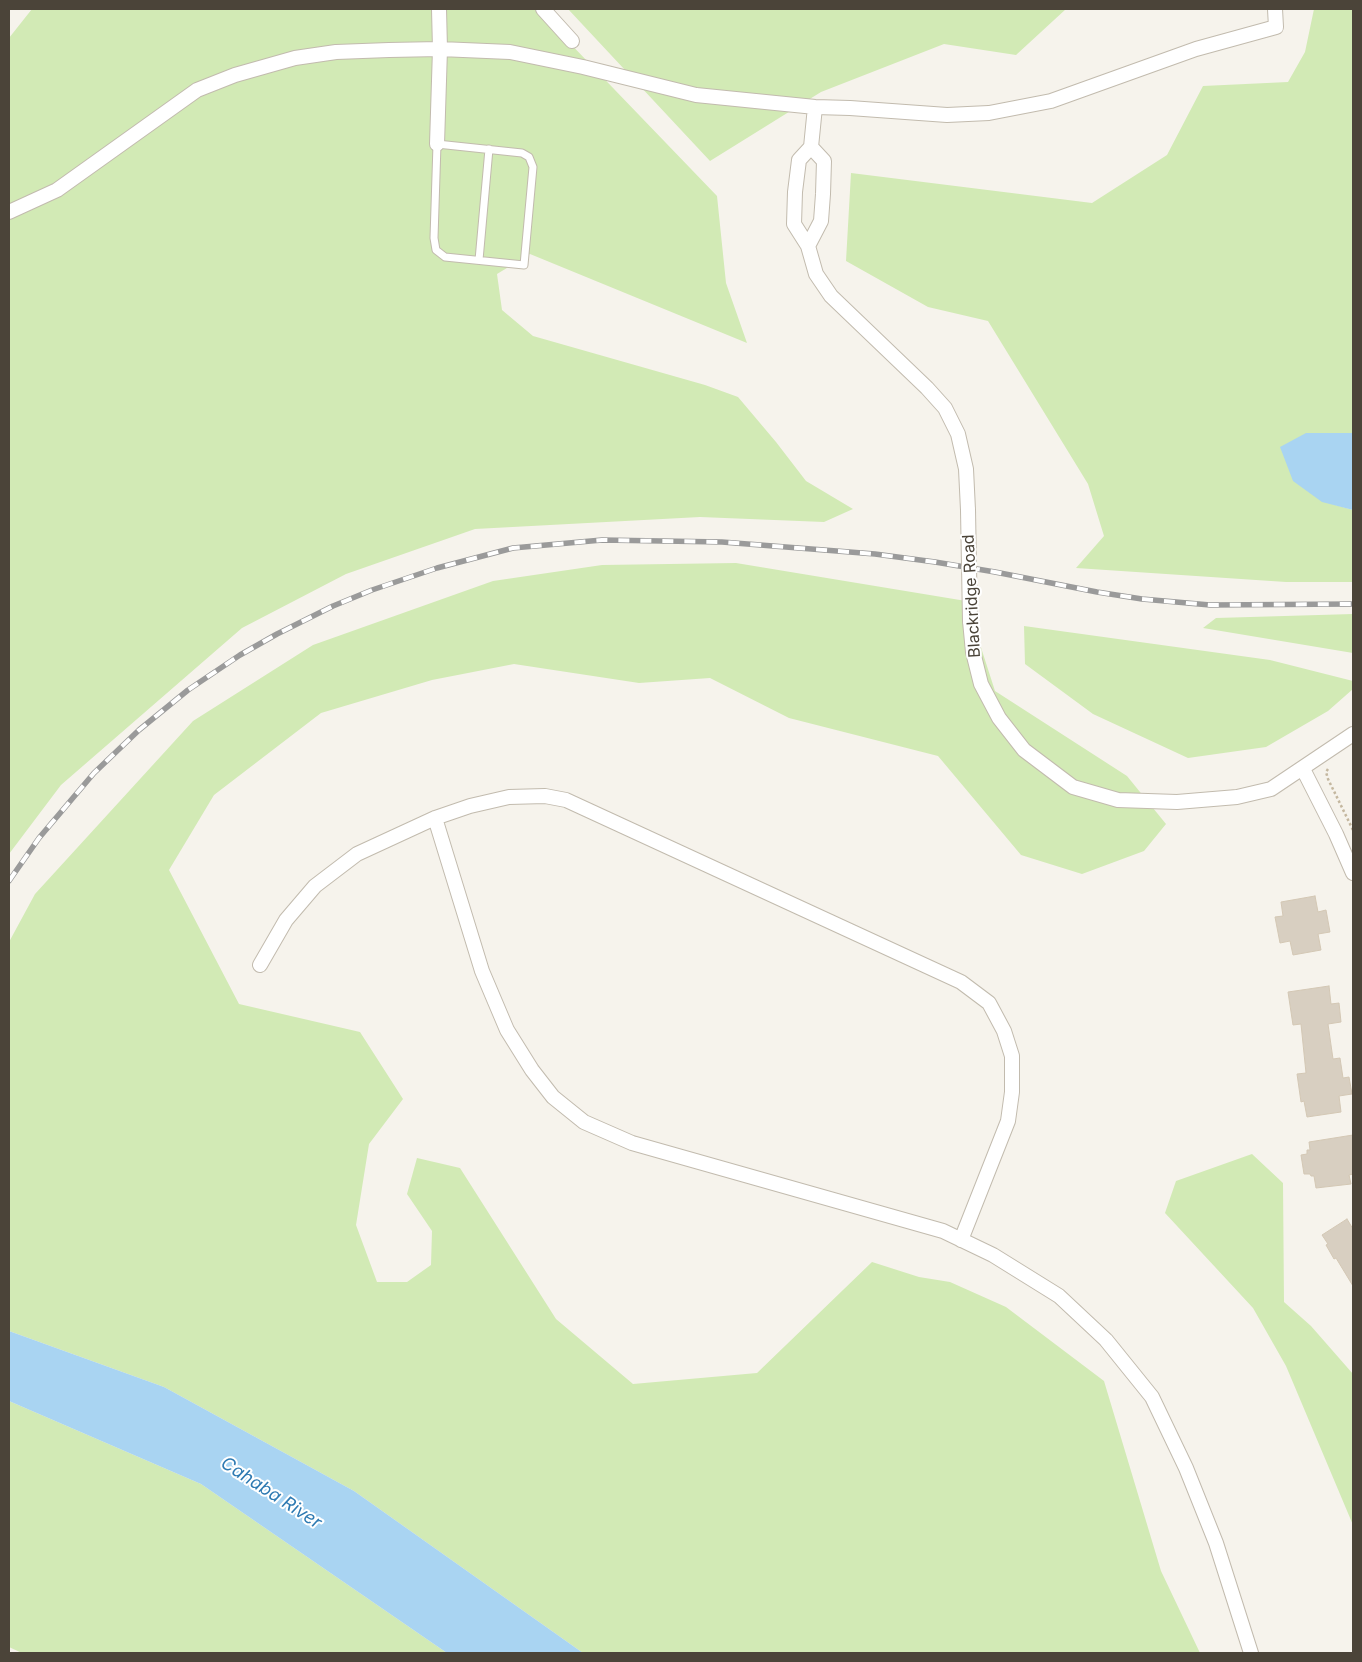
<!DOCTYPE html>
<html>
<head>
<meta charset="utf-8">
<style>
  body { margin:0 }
  #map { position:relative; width:1362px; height:1662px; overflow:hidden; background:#f6f3ec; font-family:Inter,sans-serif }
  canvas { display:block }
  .frame { position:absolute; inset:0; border:10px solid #4b4439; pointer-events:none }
</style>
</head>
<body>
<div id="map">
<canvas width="1362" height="1662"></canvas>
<div class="frame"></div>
</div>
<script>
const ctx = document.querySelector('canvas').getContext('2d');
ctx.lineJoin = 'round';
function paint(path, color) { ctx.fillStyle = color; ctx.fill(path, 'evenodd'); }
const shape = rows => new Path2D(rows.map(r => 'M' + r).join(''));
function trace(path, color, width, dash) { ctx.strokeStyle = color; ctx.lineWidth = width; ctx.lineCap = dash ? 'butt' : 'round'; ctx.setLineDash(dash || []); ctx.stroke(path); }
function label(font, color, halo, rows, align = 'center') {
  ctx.font = font + ' Inter,sans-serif'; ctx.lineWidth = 4; ctx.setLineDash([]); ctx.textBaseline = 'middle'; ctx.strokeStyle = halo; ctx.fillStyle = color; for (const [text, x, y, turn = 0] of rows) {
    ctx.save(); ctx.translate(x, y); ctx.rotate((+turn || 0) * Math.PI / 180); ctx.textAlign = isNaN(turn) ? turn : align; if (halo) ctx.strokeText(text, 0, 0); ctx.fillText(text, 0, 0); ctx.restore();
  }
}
paint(shape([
  [32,9,537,9,717,196,726,283,747,343,530,254,497,274,502,310,533,336,705,385,738,397,776,442,806,481,853,509,824,522,700,517,475,529,346,574,242,628,61,785,9,854,9,38],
  [568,9,1066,9,1016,55,944,44,821,92,710,161],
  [1314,9,1353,9,1353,433,1306,433,1322,501,1353,510,1353,582,1286,582,1076,568,1104,536,1088,484,988,321,928,307,846,261,851,173,1092,203,1167,155,1203,86,1288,82,1305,52],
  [736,563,966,601,995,691,1127,776,1166,824,1144,851,1082,874,1021,855,938,756,789,718,710,678,639,683,514,664,432,680,321,713,214,795,169,870,239,1004,360,1032,403,1099,369,1144,356,1225,377,1282,407,1282,431,1265,432,1231,407,1194,417,1158,460,1168,556,1319,633,1384,757,1373,872,1262,919,1277,950,1282,1006,1307,1104,1381,1161,1571,1200,1653,583,1653,354,1491,164,1387,9,1331,9,942,35,894,193,721,313,645,493,581,602,565],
  [1353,614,1353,653,1203,628,1216,618],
  [1024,626,1270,660,1353,681,1353,689,1328,711,1266,747,1188,758,1093,714,1025,664],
  [1252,1154,1283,1183,1284,1302,1311,1326,1353,1374,1353,1525,1286,1366,1253,1308,1165,1213,1176,1181],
  [9,1401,201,1484,447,1653,22,1653,9,1647]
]), '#d2eab5');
paint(shape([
  [1306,433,1353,433,1353,510,1322,502,1293,481,1280,447],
  [9,1331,164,1387,354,1491,583,1653,447,1653,201,1484,9,1401]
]), '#a9d4f2');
const building = shape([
  [1315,896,1318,912,1326,910,1330,932,1318,934,1321,950,1293,955,1290,941,1280,943,1275,917,1283,916,1281,902,1315,896],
  [1329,986,1331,1004,1339,1003,1341,1022,1328,1024,1333,1059,1340,1058,1343,1078,1349,1077,1352,1094,1339,1096,1341,1112,1307,1117,1304,1101,1301,1102,1297,1074,1306,1073,1301,1024,1293,1025,1288,992,1329,986],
  [1353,1135,1353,1174,1349,1175,1351,1184,1316,1188,1314,1176,1311,1176,1310,1174,1304,1174,1301,1155,1307,1154,1307,1150,1310,1150,1309,1142,1353,1135],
  [1347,1219,1353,1229,1353,1286,1336,1258,1334,1259,1326,1245,1328,1244,1322,1235,1347,1219]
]);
paint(building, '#d8cfc1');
trace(building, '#d3c7b4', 1);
const service = shape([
  [437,144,522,153,529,157,533,167,524,265,445,257,436,250,434,238,437,144],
  [479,260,489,149]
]);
const minor = shape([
  [543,9,572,41],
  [815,107,811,147,799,160,795,192,794,224,808,246,816,274,831,296,927,388,945,408,958,434,966,469,968,510],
  [437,144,440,49,439,9],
  [9,212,57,190,197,90,235,75,295,58,336,52,389,50,440,49,510,52,583,67,696,95,815,107,850,108,947,115,989,113,1051,101,1196,49,1276,27,1275,9],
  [808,246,821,221,823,194,824,161,811,147],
  [970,621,973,652,981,684,999,718,1024,750,1073,787,1118,800,1177,802,1237,797,1271,789,1353,734],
  [1303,769,1336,834,1353,873],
  [435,818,482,971,507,1030,532,1070,553,1097,584,1122,632,1143,943,1231,993,1255,1059,1296,1106,1340,1152,1397,1186,1468,1216,1543,1251,1653],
  [260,965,286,920,315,886,357,854,435,818,470,806,509,797,545,796,566,800,961,982,989,1003,1004,1031,1012,1056,1012,1092,1008,1121,961,1240]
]);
trace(service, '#c2bbae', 9);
trace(minor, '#c2bbae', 16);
trace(shape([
  [1328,769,1326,772,1328,779,1353,830]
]), '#c4b79f', 2.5, [2.5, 2.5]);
trace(service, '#fff', 7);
trace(minor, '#fff', 14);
const rail = shape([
  [9,881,39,838,94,773,139,730,188,690,240,655,277,634,333,606,372,590,437,568,513,548,602,540,722,542,875,554,935,562,995,572,1097,592,1142,599,1210,605,1353,604]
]);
trace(rail, '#9a9a9a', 5.5);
trace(rail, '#fff', 4, [11]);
const minorBridge = shape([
  [968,510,970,621]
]);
trace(minorBridge, '#c2bbae', 16, []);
trace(minorBridge, '#fff', 14);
label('16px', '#4b4439', '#fff', [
  ["Blackridge Road",972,596,-93]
]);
label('italic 18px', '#2e7ab2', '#fff', [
  ["Cahaba River",271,1493,33]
]);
</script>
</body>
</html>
